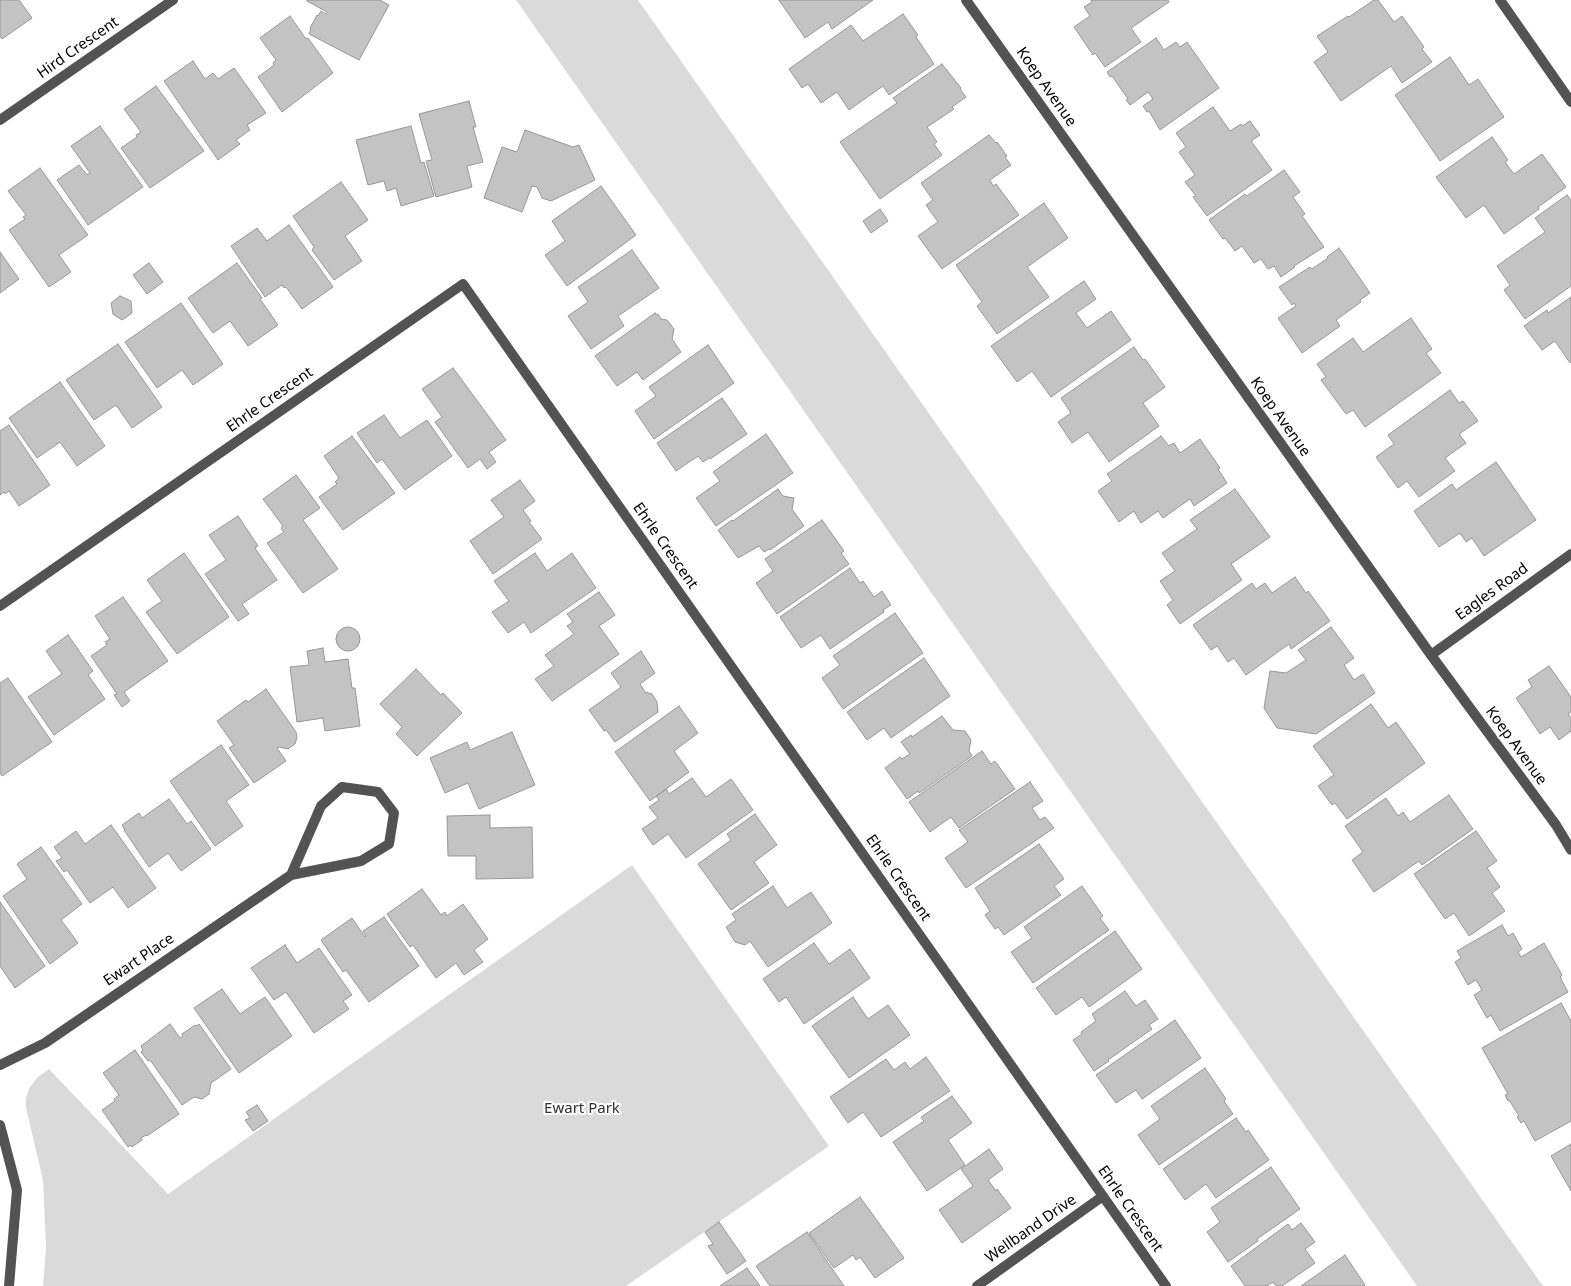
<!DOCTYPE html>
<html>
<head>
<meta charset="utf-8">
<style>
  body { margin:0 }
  canvas { display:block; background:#fff }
</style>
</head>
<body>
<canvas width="1571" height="1286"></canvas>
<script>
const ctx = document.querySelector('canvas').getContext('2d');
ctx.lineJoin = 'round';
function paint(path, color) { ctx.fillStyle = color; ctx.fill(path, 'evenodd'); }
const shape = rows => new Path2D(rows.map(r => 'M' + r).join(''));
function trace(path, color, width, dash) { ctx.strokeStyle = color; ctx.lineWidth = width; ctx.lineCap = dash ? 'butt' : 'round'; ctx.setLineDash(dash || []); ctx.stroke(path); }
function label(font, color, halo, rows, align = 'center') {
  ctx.font = font + ' "Noto Sans",sans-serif'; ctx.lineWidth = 4; ctx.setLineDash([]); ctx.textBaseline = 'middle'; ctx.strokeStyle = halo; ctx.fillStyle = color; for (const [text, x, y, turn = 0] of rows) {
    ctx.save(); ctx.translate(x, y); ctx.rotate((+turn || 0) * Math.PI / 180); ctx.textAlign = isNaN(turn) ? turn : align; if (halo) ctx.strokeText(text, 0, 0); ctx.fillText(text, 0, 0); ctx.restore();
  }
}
paint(shape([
  [516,0,638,0,1543,1286,1417,1286],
  [632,865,829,1146,626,1286,43,1286,46,1248,43,1180,26,1108,26,1099,29,1088,38,1077,49,1069,168,1194]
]), '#dadada');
const building = shape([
  [0,0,19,0,32,18,2,39,0,36,0,0],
  [307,0,380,0,389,5,359,60,309,34,311,29,310,28,317,15,318,16,321,11,326,14,327,12,307,1,307,0],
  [779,0,873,0,832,29,828,22,805,38,779,0],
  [1091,0,1168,0,1169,2,1131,28,1141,42,1105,67,1095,53,1093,55,1074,27,1090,16,1084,7,1092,2,1091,0],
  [1374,0,1378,0,1394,22,1402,16,1424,47,1422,49,1432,62,1402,83,1391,66,1341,101,1314,62,1328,52,1317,36,1348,16,1349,17,1374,0],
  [903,14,918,35,916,37,934,64,889,95,883,86,849,110,837,92,821,103,808,84,802,88,789,69,851,25,863,41,903,14],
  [290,16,306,39,308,38,333,73,282,112,258,77,274,65,273,63,276,60,260,38,290,16],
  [1156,38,1164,50,1176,42,1180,47,1187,42,1219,88,1160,130,1149,111,1147,112,1143,106,1153,99,1148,92,1130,105,1126,100,1128,99,1112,76,1110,77,1107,72,1156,38],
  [1450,57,1469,85,1478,79,1504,117,1440,161,1395,95,1450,57],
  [193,61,205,79,213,73,218,79,234,68,266,113,247,125,250,130,236,140,240,144,218,160,164,81,193,61],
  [942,64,961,88,960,89,966,97,952,107,954,109,927,127,937,142,934,144,942,155,880,199,840,142,897,103,893,98,942,64],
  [156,86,204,151,150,188,121,148,137,137,136,135,141,132,124,109,156,86],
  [469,101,476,127,473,127,483,162,467,166,472,187,436,197,426,161,432,160,419,114,469,101],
  [1213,107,1230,131,1241,124,1242,126,1250,121,1260,135,1251,141,1272,170,1207,216,1193,197,1196,196,1185,182,1195,175,1179,152,1186,147,1176,133,1213,107],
  [100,126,143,187,88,225,57,180,79,165,87,175,90,173,71,146,100,126],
  [411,126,421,163,424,162,434,196,401,206,396,188,387,191,384,181,368,185,356,140,411,126],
  [525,130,573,147,579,145,595,180,551,201,542,198,537,187,532,186,522,212,484,198,502,147,517,152,525,130],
  [989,135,996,143,997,142,1007,156,1005,157,1011,165,990,180,993,186,996,184,1019,215,942,269,918,236,938,222,926,205,933,200,921,183,989,135],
  [1492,137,1508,160,1505,162,1514,174,1542,154,1566,187,1538,207,1539,209,1504,234,1484,205,1466,218,1436,177,1492,137],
  [40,168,88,235,59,255,71,272,49,287,9,230,25,219,23,217,26,215,8,191,40,168],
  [1284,170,1300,192,1293,197,1305,214,1302,216,1324,247,1294,266,1295,267,1281,277,1274,266,1268,269,1261,259,1254,263,1242,246,1235,251,1225,238,1223,239,1209,220,1245,194,1247,196,1284,170],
  [341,182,368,220,345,236,362,261,334,280,312,250,314,247,293,216,341,182],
  [601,186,636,235,567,286,545,255,565,241,552,221,601,186],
  [1567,195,1571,200,1571,286,1525,319,1504,290,1510,285,1497,266,1545,232,1535,218,1567,195],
  [1044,203,1068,238,1027,267,1049,297,997,334,977,306,982,302,956,265,1044,203],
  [880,209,888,221,871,233,863,221,880,209],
  [289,225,333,287,302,309,286,287,284,288,282,285,265,297,231,246,257,228,267,241,289,225],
  [1339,248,1370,293,1360,300,1361,302,1336,320,1340,326,1302,353,1278,318,1296,306,1294,303,1292,305,1279,287,1310,267,1312,269,1328,258,1327,257,1339,248],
  [632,250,659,288,618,316,624,326,591,349,568,316,588,302,578,287,632,250],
  [0,252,19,279,0,293,0,252],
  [149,263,163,282,147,294,133,275,149,263],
  [237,263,262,298,260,299,278,325,248,346,230,321,213,333,188,298,237,263],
  [1084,281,1096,299,1076,313,1087,328,1111,311,1131,340,1051,397,1032,371,1017,382,991,346,1084,281],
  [120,296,131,301,132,313,122,320,113,314,111,303,120,296],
  [1571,297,1571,362,1570,363,1555,341,1542,350,1524,326,1547,310,1548,313,1571,297],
  [181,303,223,364,193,385,182,370,157,388,125,342,181,303],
  [655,313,656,315,658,314,661,319,667,320,674,329,672,339,681,352,643,380,637,372,617,386,595,356,655,313],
  [1411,318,1432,349,1426,353,1441,373,1365,427,1353,410,1346,414,1321,380,1326,377,1317,364,1353,338,1363,352,1411,318],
  [118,344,162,407,132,428,116,405,94,420,66,380,118,344],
  [708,345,734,383,654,439,635,411,656,396,649,387,708,345],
  [1134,347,1143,360,1145,359,1165,387,1143,403,1159,426,1109,462,1088,432,1072,443,1058,422,1071,413,1061,398,1134,347],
  [453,368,506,440,489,452,496,462,487,469,480,459,468,468,435,422,442,417,422,389,453,368],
  [60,382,105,446,77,466,60,442,37,458,9,418,60,382],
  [1450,390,1459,403,1463,401,1478,421,1459,434,1466,443,1445,458,1455,471,1419,497,1407,481,1398,488,1376,457,1394,444,1388,435,1450,390],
  [722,398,747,434,710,459,709,458,703,462,698,456,676,471,657,443,722,398],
  [384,415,400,438,427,420,452,456,405,490,382,459,377,463,357,433,384,415],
  [9,425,50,485,19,506,9,491,5,494,4,492,0,495,0,431,9,425],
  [766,434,793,473,716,526,696,498,720,481,713,472,766,434],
  [352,436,395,493,343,530,319,497,337,484,335,482,339,478,324,456,352,436],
  [1161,436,1169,446,1174,443,1180,453,1200,439,1220,468,1218,469,1227,483,1194,506,1190,499,1163,518,1158,511,1141,523,1134,511,1119,522,1098,491,1112,481,1107,474,1161,436],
  [1496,462,1536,520,1484,556,1472,538,1466,542,1460,533,1439,547,1414,511,1452,484,1456,490,1496,462],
  [296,475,320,508,303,520,338,569,303,593,267,543,284,532,281,528,283,526,263,499,296,475],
  [520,480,535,501,523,510,531,521,529,522,542,539,493,574,470,541,504,517,491,500,520,480],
  [778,489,783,496,794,498,792,509,804,526,770,550,769,549,764,552,759,546,738,558,718,530,732,520,733,521,778,489],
  [1235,489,1270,537,1231,564,1242,580,1180,624,1167,605,1173,600,1160,581,1175,571,1162,553,1197,529,1190,520,1235,489],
  [238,516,258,546,255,548,277,580,242,604,249,614,238,621,205,574,226,560,209,535,238,516],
  [822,520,844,551,841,553,849,564,777,614,756,583,773,571,765,559,822,520],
  [184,553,229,617,177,654,146,612,162,601,147,580,184,553],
  [535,553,547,571,572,553,596,588,531,633,524,622,508,633,492,612,509,601,494,581,535,553],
  [850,568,860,583,863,581,874,597,882,591,891,605,883,610,884,612,830,649,821,635,801,648,780,617,850,568],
  [1295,577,1306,593,1308,591,1330,621,1291,649,1289,644,1246,675,1234,658,1228,662,1217,646,1211,650,1193,625,1252,583,1256,589,1265,583,1272,593,1295,577],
  [599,592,615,615,599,626,619,654,552,701,535,679,554,666,545,655,574,634,567,626,573,622,567,614,599,592],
  [123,597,168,661,124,692,130,701,122,707,114,695,117,694,91,656,107,645,105,642,110,639,95,616,123,597],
  [895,613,923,653,843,709,822,678,840,665,833,656,895,613],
  '336 639a12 12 0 1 1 24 0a12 12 0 1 1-24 0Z',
  [1331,627,1354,658,1344,665,1354,680,1363,674,1375,693,1316,734,1277,728,1264,708,1270,671,1286,673,1306,660,1298,650,1331,627],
  [68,635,93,671,88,675,105,699,54,735,28,697,62,674,46,651,68,635],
  [323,648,325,662,348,659,352,688,355,688,360,726,325,731,323,718,297,722,290,667,309,665,307,651,323,648],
  [641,651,655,673,640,684,645,692,652,694,657,702,658,712,615,742,606,730,604,731,589,710,621,687,611,673,641,651],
  [924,658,950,696,891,738,884,728,867,740,847,712,924,658],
  [1549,666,1571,697,1571,712,1568,714,1571,718,1571,731,1559,740,1550,727,1540,734,1516,698,1532,687,1528,680,1549,666],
  [416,669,441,695,443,693,462,713,417,756,396,734,402,727,380,704,416,669],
  [8,678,52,742,2,776,0,773,0,683,8,678],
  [266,689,296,732,297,737,295,744,288,749,279,747,277,748,286,761,254,783,229,748,234,745,217,721,246,700,248,702,266,689],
  [1371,704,1388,728,1396,722,1425,763,1347,819,1335,803,1332,805,1318,786,1334,775,1313,746,1371,704],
  [679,706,698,733,674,751,689,772,650,801,615,752,679,706],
  [942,716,953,730,965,731,971,740,969,751,972,756,919,793,918,791,907,799,885,768,900,757,902,759,910,754,901,742,911,735,912,737,942,716],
  [512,732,535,785,479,809,468,783,445,793,430,758,467,742,470,750,512,732],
  [221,745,249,785,226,801,243,826,215,846,170,781,221,745],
  [982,751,991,764,995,761,1015,789,959,828,951,817,930,832,909,802,982,751],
  [692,778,706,797,731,779,753,810,686,858,668,834,653,845,642,829,658,818,649,807,659,800,656,796,666,789,669,794,692,778],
  [1030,782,1043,801,1032,808,1040,820,1045,817,1054,828,966,888,945,858,968,842,959,830,1030,782],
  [1449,795,1473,829,1422,865,1419,861,1374,892,1352,860,1363,852,1345,826,1386,798,1398,816,1403,812,1410,822,1449,795],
  [169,799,187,824,191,821,211,849,181,871,168,853,149,867,124,830,125,830,122,825,139,813,142,818,169,799],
  [755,814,777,845,754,862,769,883,731,910,698,864,731,840,727,834,755,814],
  [490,815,490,828,532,827,533,878,476,879,476,856,448,856,447,816,490,815],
  [111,825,156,888,128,908,113,887,90,903,67,870,64,872,56,861,62,858,54,847,76,831,85,844,111,825],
  [1476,831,1497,861,1487,868,1500,887,1492,893,1505,911,1469,936,1454,913,1445,919,1414,874,1476,831],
  [1039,844,1064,879,1054,886,1061,895,1004,935,998,927,995,929,985,915,990,911,975,888,1039,844],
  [41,847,82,904,61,920,78,943,50,964,3,896,27,879,17,864,41,847],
  [773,886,787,908,811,892,832,923,768,967,750,941,745,945,735,942,726,927,736,920,732,914,773,886],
  [1082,886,1103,916,1100,918,1109,930,1033,983,1011,952,1032,938,1024,927,1082,886],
  [422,889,441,915,445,912,447,916,463,904,488,939,474,950,483,962,464,975,456,963,436,978,413,945,410,947,387,914,422,889],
  [0,902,45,966,15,988,0,966,0,902],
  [384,917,419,966,369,1002,346,970,343,972,321,940,352,918,365,937,366,936,363,931,384,917],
  [1502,925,1508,936,1513,933,1522,949,1518,952,1521,957,1544,943,1562,975,1560,977,1568,992,1500,1031,1491,1015,1487,1018,1474,995,1482,990,1476,980,1468,985,1455,962,1461,958,1457,951,1502,925],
  [1115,931,1142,969,1089,1007,1082,997,1056,1015,1036,988,1115,931],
  [814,943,829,964,850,949,870,978,804,1024,786,997,779,1002,763,979,814,943],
  [285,945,297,963,319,948,352,995,343,1001,349,1009,314,1033,286,992,274,1000,251,968,285,945],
  [222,989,240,1014,265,997,292,1036,239,1073,194,1008,222,989],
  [1125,991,1136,1006,1145,1000,1158,1019,1149,1025,1152,1029,1108,1060,1109,1061,1094,1071,1073,1040,1082,1034,1081,1032,1096,1021,1092,1014,1125,991],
  [853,997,868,1019,888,1005,910,1035,849,1078,812,1026,853,997],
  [1561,1003,1571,1021,1571,1121,1535,1141,1524,1121,1521,1123,1517,1117,1519,1116,1509,1100,1508,1101,1505,1095,1508,1094,1482,1048,1561,1003],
  [1175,1020,1201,1058,1142,1099,1136,1090,1116,1103,1096,1075,1175,1020],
  [170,1024,180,1038,183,1036,182,1034,195,1025,196,1026,199,1024,231,1069,211,1083,209,1094,202,1099,194,1097,182,1105,150,1060,148,1061,141,1052,143,1050,141,1046,170,1024],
  [135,1050,179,1114,147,1136,146,1135,141,1138,142,1140,132,1147,131,1145,128,1147,102,1110,115,1101,114,1099,119,1095,103,1073,135,1050],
  [926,1057,950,1091,881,1137,863,1112,848,1123,830,1097,886,1059,894,1070,905,1062,910,1069,926,1057],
  [1205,1068,1226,1099,1224,1101,1233,1114,1159,1165,1138,1135,1160,1119,1151,1106,1205,1068],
  [952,1096,972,1123,948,1140,965,1165,927,1191,893,1142,924,1121,921,1117,952,1096],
  [257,1105,268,1121,253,1131,245,1120,250,1118,246,1112,257,1105],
  [1236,1118,1246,1132,1248,1130,1269,1160,1216,1198,1206,1184,1185,1200,1163,1169,1236,1118],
  [1571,1144,1571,1191,1551,1156,1571,1144],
  [989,1149,1003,1169,988,1180,996,1191,997,1189,1011,1208,962,1243,939,1210,973,1186,961,1169,989,1149],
  [1271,1167,1300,1209,1257,1239,1258,1241,1228,1262,1207,1232,1220,1222,1211,1208,1271,1167],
  [860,1197,904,1258,875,1278,860,1257,856,1260,853,1255,834,1268,809,1233,860,1197],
  [719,1222,746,1261,727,1274,708,1246,713,1244,705,1232,719,1222],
  [1301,1223,1315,1242,1305,1249,1315,1263,1282,1286,1276,1286,1273,1282,1267,1286,1245,1286,1231,1266,1288,1224,1292,1230,1301,1223],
  [807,1232,844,1286,770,1286,756,1266,807,1232],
  [1345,1255,1365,1285,1364,1286,1301,1286,1345,1255],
  [747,1268,760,1286,720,1286,747,1268]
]);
paint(building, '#c3c3c3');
trace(building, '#979797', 1);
trace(shape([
  [966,0,1431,655,1556,825,1571,850],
  [1500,0,1571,102],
  [0,120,173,0],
  [0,606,463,284,1166,1286],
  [1431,655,1571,554],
  [0,1065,45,1043,291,875,361,861,389,844,394,813,378,792,342,787,321,806,291,875],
  [977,1286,1103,1196]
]), '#535353', 10);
trace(shape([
  [0,1125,17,1190,9,1286]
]), '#535353', 10);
label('15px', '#000', '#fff', [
  ["Hird Crescent",78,48,-35],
  ["Koep Avenue",1046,87,55],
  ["Ehrle Crescent",270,400,-35],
  ["Koep Avenue",1280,417,55],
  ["Ehrle Crescent",665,546,55],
  ["Eagles Road",1492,592,-36],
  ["Koep Avenue",1516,746,54],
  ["Ehrle Crescent",898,878,55],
  ["Ewart Place",139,960,-34],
  ["Ehrle Crescent",1130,1209,55],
  ["Wellband Drive",1031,1229,-35]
]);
label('15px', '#313131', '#fff', [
  ["Ewart Park",582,1109]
]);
</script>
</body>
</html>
